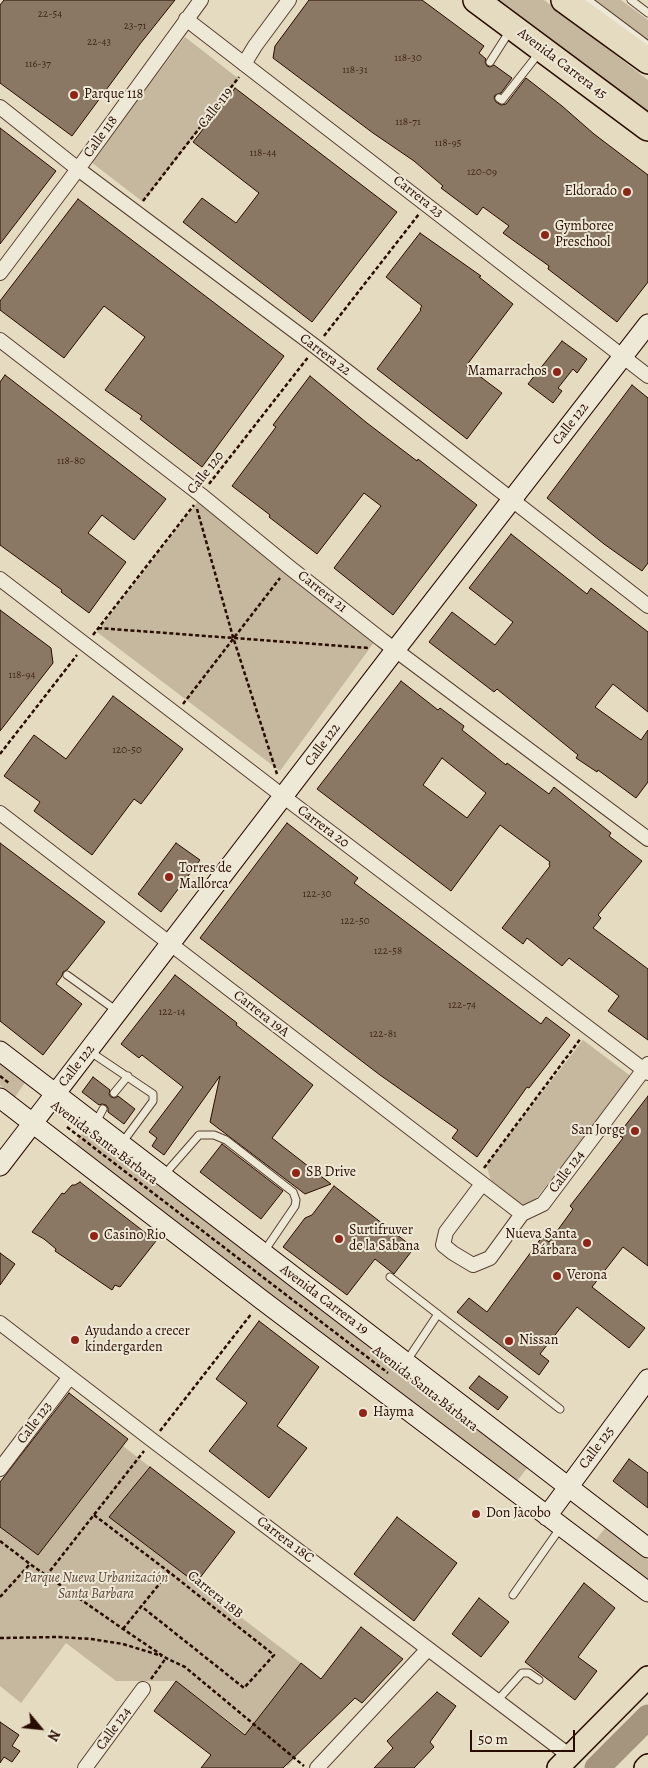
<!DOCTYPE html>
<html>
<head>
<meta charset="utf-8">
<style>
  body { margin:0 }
  #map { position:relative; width:648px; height:1768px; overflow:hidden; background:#e5dbc0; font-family:Alegreya,serif }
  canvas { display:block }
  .north { position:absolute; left:15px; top:1703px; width:50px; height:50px; -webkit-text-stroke:4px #eee8d6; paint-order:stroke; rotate:118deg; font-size:14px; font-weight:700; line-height:20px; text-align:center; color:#290c00 }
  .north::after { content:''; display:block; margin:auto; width:18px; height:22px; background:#290c00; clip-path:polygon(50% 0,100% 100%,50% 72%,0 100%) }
  .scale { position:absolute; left:470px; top:1730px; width:105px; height:22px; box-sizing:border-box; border:2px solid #290c00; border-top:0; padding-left:6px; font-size:15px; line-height:18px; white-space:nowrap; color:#290c00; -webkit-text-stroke:4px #eee8d6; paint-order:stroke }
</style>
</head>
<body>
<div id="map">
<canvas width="648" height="1768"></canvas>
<div class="north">N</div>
<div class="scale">50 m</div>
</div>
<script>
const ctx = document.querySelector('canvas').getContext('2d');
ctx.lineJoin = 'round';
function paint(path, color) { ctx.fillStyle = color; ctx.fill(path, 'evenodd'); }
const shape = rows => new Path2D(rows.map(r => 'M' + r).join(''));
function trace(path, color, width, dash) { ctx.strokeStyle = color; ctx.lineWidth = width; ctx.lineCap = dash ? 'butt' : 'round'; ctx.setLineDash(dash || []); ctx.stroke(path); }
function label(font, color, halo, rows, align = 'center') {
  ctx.font = font + ' Alegreya,serif'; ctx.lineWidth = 4; ctx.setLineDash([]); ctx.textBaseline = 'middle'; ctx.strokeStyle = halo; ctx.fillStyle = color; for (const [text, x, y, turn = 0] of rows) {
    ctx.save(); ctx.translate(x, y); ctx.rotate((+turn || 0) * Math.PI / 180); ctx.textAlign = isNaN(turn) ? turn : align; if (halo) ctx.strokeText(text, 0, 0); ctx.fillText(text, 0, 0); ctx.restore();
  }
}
paint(shape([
  [497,0,544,0,648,80,648,117],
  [592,0,621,0,648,20,648,42],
  [185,37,239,79,143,202,91,162],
  [200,499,375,641,280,771,97,632],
  [583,1040,632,1077,527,1210,491,1180,486,1165],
  [0,1062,26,1081,15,1097,0,1085],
  [87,1127,528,1467,517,1481,366,1369,75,1143],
  [123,1446,150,1467,109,1517,301,1663,257,1720,299,1753,288,1766,176,1681,116,1681,66,1643,21,1703,0,1686,0,1527,38,1555],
  [605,1528,648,1560,648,1581,595,1541]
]), '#c5b89f');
trace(shape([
  [597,1768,648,1717]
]), '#a5957f', 25);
const building = shape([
  [4,0,175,0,140,44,72,136,0,83,0,5,4,0],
  [309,0,422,0,484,46,479,53,486,59,485,62,487,66,490,67,494,65,512,78,501,93,495,95,494,98,496,102,501,105,506,104,526,78,562,106,594,134,648,175,648,282,617,322,548,269,549,266,503,233,509,226,483,207,477,215,441,188,443,186,414,161,373,133,273,58,275,46,309,0],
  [235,88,397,212,312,322,183,222,202,198,236,223,259,193,193,142,235,88],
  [0,128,56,171,0,244,0,128],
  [78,199,284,356,202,467,140,419,142,416,105,390,145,337,104,306,64,358,0,310,0,301,78,199],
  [420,233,481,276,479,277,513,304,466,366,502,393,467,439,377,369,421,310,420,309,422,306,386,277,420,233],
  [562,341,587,359,577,373,573,369,558,388,562,391,553,403,528,384,562,341],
  [5,375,166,499,134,540,102,515,88,533,126,562,89,613,61,592,62,590,0,545,0,382,5,375],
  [310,376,367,423,417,461,418,459,477,505,393,615,334,568,381,506,364,493,317,554,269,517,270,515,232,486,276,427,273,425,310,376],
  [632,385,648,398,648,563,642,571,604,544,547,498,632,385],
  [511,534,587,594,591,588,648,632,648,712,613,684,595,707,641,740,648,730,648,782,636,798,598,770,597,772,576,758,578,755,497,689,494,692,429,642,452,612,495,645,513,622,469,588,511,534],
  [0,610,51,648,53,663,0,731,0,610],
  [401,681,438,710,440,708,464,726,462,730,506,765,507,763,549,794,554,787,611,833,609,836,642,861,598,915,601,918,593,928,648,969,648,1040,608,1011,619,996,569,958,562,966,527,938,523,944,502,928,550,866,549,864,550,862,500,825,451,891,317,789,401,681],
  [442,758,486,793,467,818,423,785,442,758],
  [113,696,183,749,141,804,134,799,92,855,34,811,40,802,4,776,34,735,66,759,113,696],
  [287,823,358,878,354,883,541,1024,546,1017,570,1035,529,1088,527,1087,477,1157,452,1138,458,1130,380,1075,200,938,287,823],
  [0,843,105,922,67,970,63,972,62,976,56,984,82,1004,43,1055,0,1021,0,843],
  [176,843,200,860,161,912,138,894,176,843],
  [175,975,237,1023,236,1025,313,1085,272,1138,331,1184,305,1194,210,1122,220,1076,164,1155,152,1146,157,1138,149,1132,183,1087,142,1055,139,1058,121,1044,175,975],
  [93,1077,110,1090,109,1094,111,1097,115,1098,118,1096,135,1109,124,1124,108,1112,108,1108,106,1105,102,1104,99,1105,82,1092,93,1077],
  [648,1096,648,1266,623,1247,592,1287,645,1328,629,1348,577,1307,540,1354,549,1361,539,1375,457,1312,469,1298,487,1312,542,1237,549,1242,573,1209,570,1206,623,1138,618,1135,648,1096],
  [222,1144,283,1191,261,1219,200,1172,222,1144],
  [80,1182,156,1241,120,1287,115,1285,112,1290,55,1251,56,1249,44,1239,32,1232,62,1193,64,1194,72,1185,75,1185,80,1182],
  [334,1186,414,1248,394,1274,375,1259,347,1295,283,1247,305,1218,312,1215,334,1186],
  [0,1253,15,1264,0,1285,0,1253],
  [259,1321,319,1367,277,1426,307,1448,269,1498,209,1451,247,1403,216,1379,259,1321],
  [479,1376,508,1397,498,1410,469,1388,479,1376],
  [69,1393,128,1439,38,1555,0,1527,0,1482,69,1393],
  [629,1459,648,1473,648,1508,613,1481,629,1459],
  [150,1467,235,1532,196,1583,109,1517,150,1467],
  [397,1517,457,1563,414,1621,354,1574,397,1517],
  [584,1583,615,1608,578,1657,597,1671,575,1700,525,1662,584,1583],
  [479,1598,509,1622,481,1657,452,1634,479,1598],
  [361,1627,403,1659,362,1703,355,1698,283,1768,201,1768,211,1755,154,1711,176,1681,245,1735,301,1663,321,1679,361,1627],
  [437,1692,456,1706,430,1742,434,1747,414,1768,374,1768,393,1748,387,1741,437,1692],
  [0,1722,19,1735,12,1746,20,1751,12,1762,4,1757,0,1763,0,1722]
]);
paint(building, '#8b7864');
trace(building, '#290c00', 1);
const lane = shape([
  [588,0,648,45],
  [631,0,648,13],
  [490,62,511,29],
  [499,98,502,100,539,53],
  [67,975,117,1011],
  [89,1051,153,1094,153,1101,122,1143],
  [114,1093,128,1076],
  [95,1124,103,1109],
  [164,1175,199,1135,214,1135,226,1140,293,1192,296,1200,295,1206,263,1253],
  [390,1277,560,1409],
  [406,1362,438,1314],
  [513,1595,561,1527],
  [497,1701,522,1673,529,1673,539,1680]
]);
const street = shape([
  [186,19,648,376],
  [244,64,255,46,289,0],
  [0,107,78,169,316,347,648,606],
  [0,273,78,169,201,0],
  [0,340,201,495,289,567,382,640,648,839],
  [0,579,284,797,648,1073],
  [0,813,522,1214],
  [482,1184,446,1232,443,1245,453,1253,473,1265,490,1258,522,1214,543,1204,648,1064],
  [0,1323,152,1440,570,1756],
  [0,1469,69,1378],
  [85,1768,143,1689],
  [317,1768,428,1649]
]);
const secondary = shape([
  [0,1051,648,1548],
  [0,1098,262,1300,648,1592],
  [0,1166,389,658,648,324],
  [547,1516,648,1379]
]);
const primary = shape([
  [558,1768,648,1677],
  [645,1768,648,1765]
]);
const highway = shape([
  [476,0,648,128],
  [564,0,648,61]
]);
trace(lane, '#584030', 9);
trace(street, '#584030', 16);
trace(secondary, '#290c00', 21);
trace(primary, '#290c00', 24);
trace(highway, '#290c00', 28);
trace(shape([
  [143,201,239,77],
  [324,336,419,214],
  [209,484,309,356],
  [197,509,233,637,277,774],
  [98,628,369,648],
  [93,635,194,505],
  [183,704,280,578],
  [0,754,77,655],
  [0,1076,9,1083],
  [67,1127,388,1373],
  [484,1168,581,1038],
  [160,1431,252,1313],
  [94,1515,169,1572,274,1655,244,1688,141,1606],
  [0,1541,30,1564,123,1629,166,1658,185,1667,304,1766],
  [46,1576,144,1451],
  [0,1597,30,1564],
  [123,1629,169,1572],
  [0,1638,59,1637,91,1639,123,1644,162,1656],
  [151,1679,166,1658]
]), '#290c00', 2.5, [4, 2.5]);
trace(lane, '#eee8d6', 7);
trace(street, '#eee8d6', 14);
trace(secondary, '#eee8d6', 19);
trace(primary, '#e5dbc0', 21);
trace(highway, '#e5dbc0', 25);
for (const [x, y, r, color] of [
  [74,95,5,"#8f2418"],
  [627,192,5,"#8f2418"],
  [545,235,5,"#8f2418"],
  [557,372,5,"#8f2418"],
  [169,877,5,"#8f2418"],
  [635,1131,5,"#8f2418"],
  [296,1173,5,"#8f2418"],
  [94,1236,5,"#8f2418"],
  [339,1239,5,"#8f2418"],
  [587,1243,5,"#8f2418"],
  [557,1276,5,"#8f2418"],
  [75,1340,5,"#8f2418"],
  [509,1341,5,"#8f2418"],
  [363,1413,5,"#8f2418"],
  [476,1514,5,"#8f2418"]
]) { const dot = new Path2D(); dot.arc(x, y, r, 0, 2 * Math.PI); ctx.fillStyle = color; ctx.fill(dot); trace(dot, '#eee8d6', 2); }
label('11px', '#422719', null, [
  ["22-54",50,14],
  ["23-71",135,26],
  ["22-43",99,42],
  ["118-30",408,58],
  ["116-37",38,64],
  ["118-31",355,70],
  ["118-71",408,122],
  ["118-95",448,143],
  ["118-44",263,153],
  ["120-09",482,172],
  ["118-80",71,461],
  ["118-94",22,675],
  ["120-50",127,750],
  ["122-30",317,894],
  ["122-50",355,921],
  ["122-58",388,951],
  ["122-74",462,1005],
  ["122-14",172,1012],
  ["122-81",383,1034]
]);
label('14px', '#290c00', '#eee8d6', [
  ["Avenida Carrera 45",562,64,37],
  ["Calle 119",216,108,-52],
  ["Calle 118",101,137,-54],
  ["Carrera 23",418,197,38],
  ["Carrera 22",325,355,37],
  ["Calle 122",571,424,-52],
  ["Calle 120",206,473,-52],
  ["Carrera 21",322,592,38],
  ["Calle 122",323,745,-53],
  ["Carrera 20",323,827,37],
  ["Carrera 19A",261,1014,38],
  ["Calle 122",77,1066,-52],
  ["Avenida Santa Bárbara",104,1143,37],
  ["Calle 124",567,1172,-53],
  ["Avenida Carrera 19",324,1300,37],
  ["Avenida Santa Bárbara",425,1389,38],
  ["Calle 123",35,1423,-53],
  ["Calle 125",597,1448,-53],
  ["Carrera 18C",285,1540,37],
  ["Carrera 18B",215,1595,39],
  ["Calle 124",114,1729,-54]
]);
label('14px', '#290c00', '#eee8d6', [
  ["Parque 118",84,95],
  ["Eldorado",617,192,"right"],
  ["Gymboree",555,227],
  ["Preschool",555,243],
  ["Mamarrachos",547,372,"right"],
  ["Torres de",179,869],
  ["Mallorca",179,885],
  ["San Jorge",625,1131,"right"],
  ["SB Drive",306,1173],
  ["Surtifruver",349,1231],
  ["de la Sabana",349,1247],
  ["Nueva Santa",577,1235,"right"],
  ["Bárbara",577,1251,"right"],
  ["Casino Rio",104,1236],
  ["Verona",567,1276],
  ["Ayudando a crecer",85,1332],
  ["kindergarden",85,1348],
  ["Nissan",519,1341],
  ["Hayma",373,1413],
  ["Don Jacobo",486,1514]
], 'left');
label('italic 14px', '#604838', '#eee8d6', [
  ["Parque Nueva Urbanización",96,1579],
  ["Santa Barbara",96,1595]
]);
</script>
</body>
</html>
